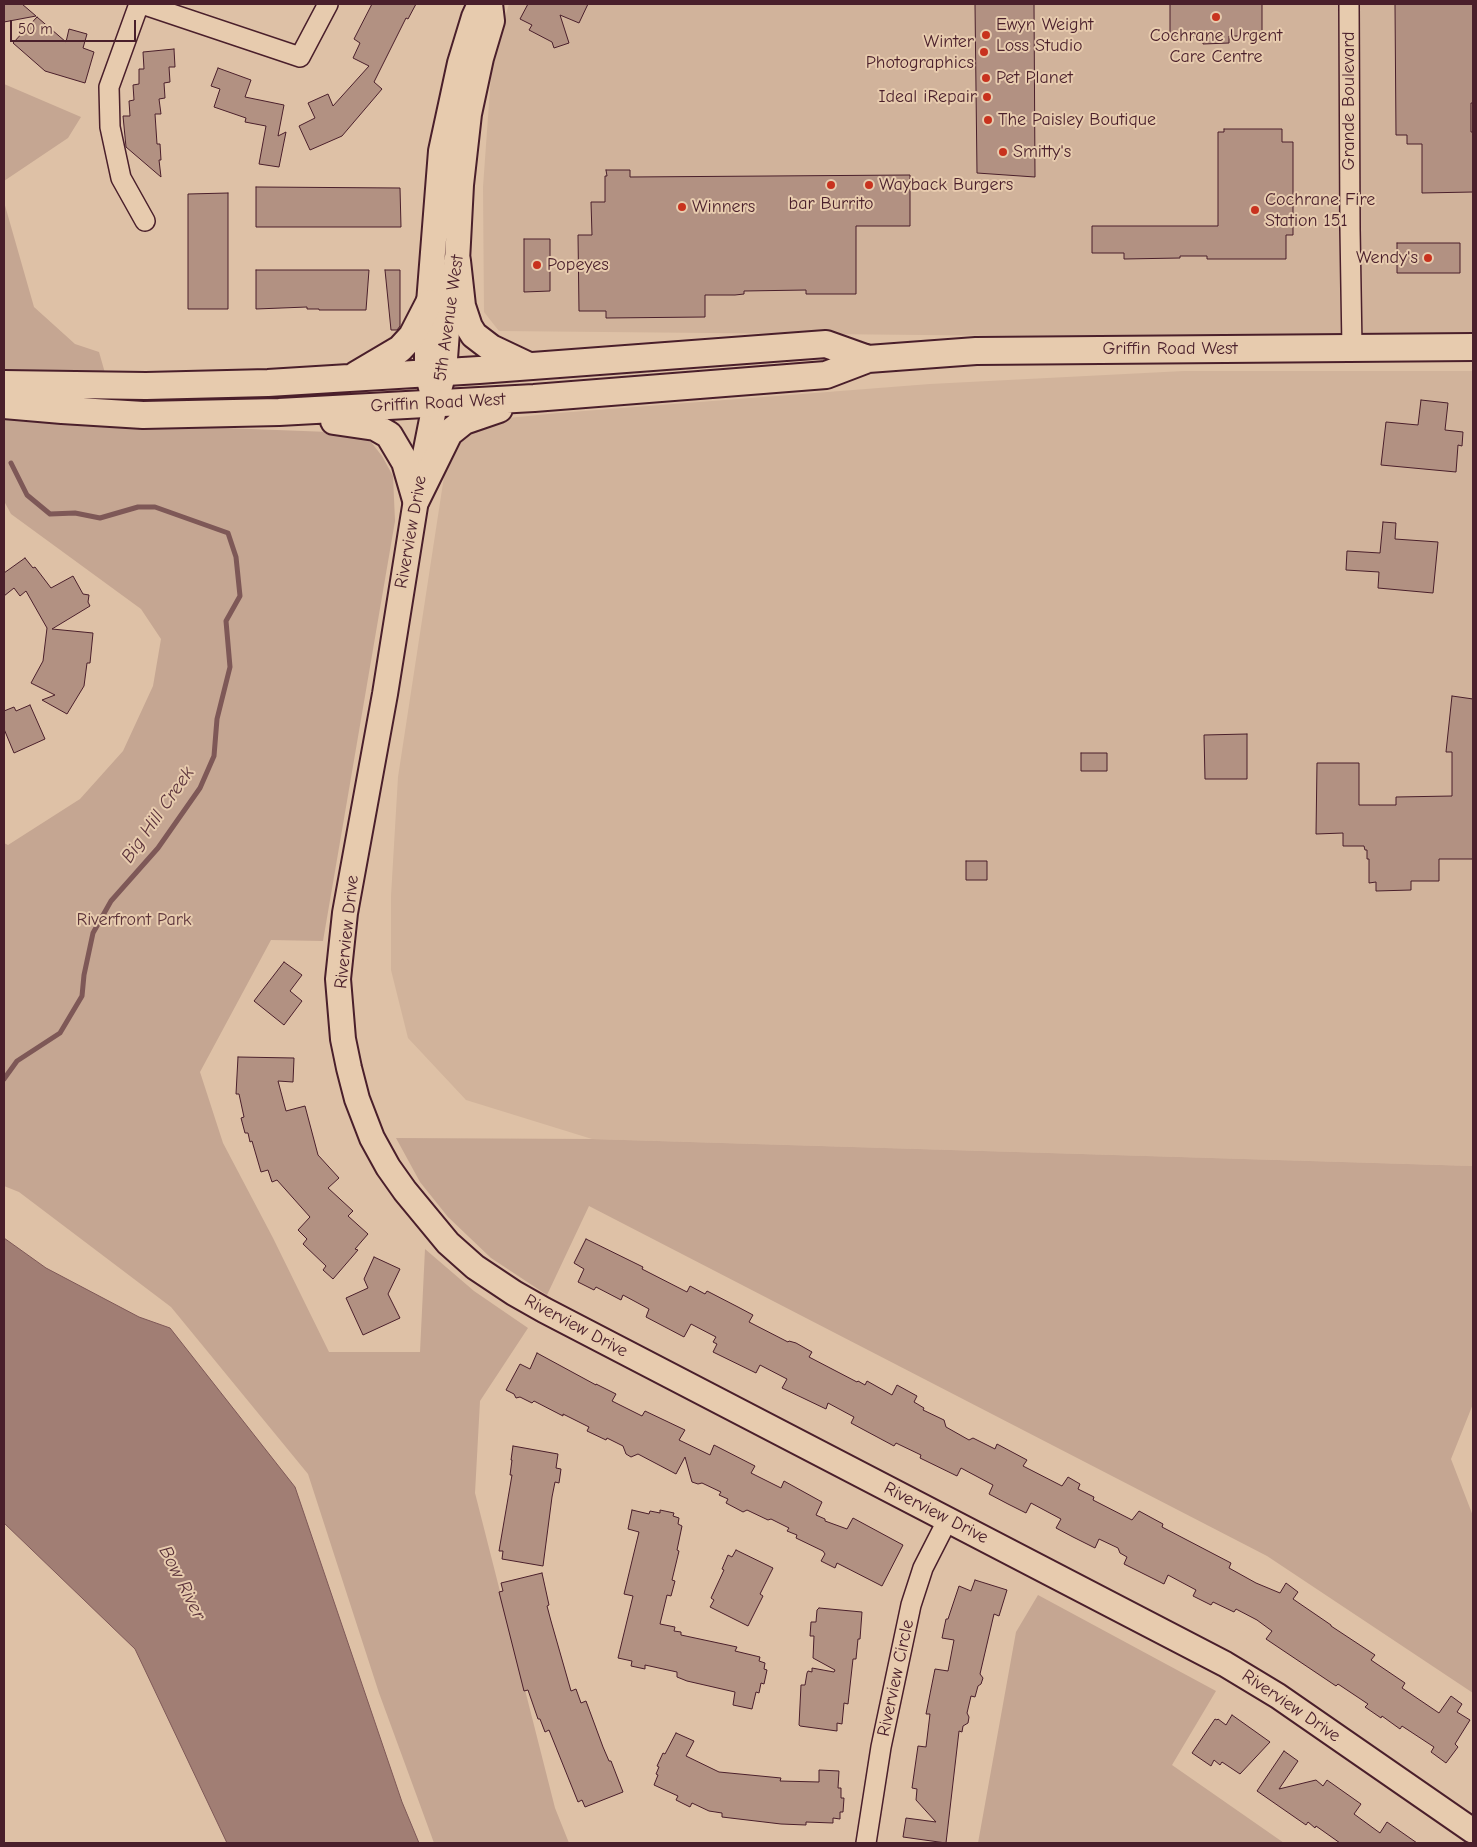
<!DOCTYPE html>
<html>
<head>
<meta charset="utf-8">
<style>
  body { margin:0 }
  #map { position:relative; width:1477px; height:1847px; overflow:hidden; background:#dec1a6; font-family:"Comic Neue",sans-serif }
  canvas { display:block }
  .frame { position:absolute; inset:0; border:5px solid #4a1f2b; pointer-events:none }
  .scale { position:absolute; left:10px; top:20px; width:126px; height:22px; box-sizing:border-box; border:2px solid #4a1f2b; border-top:0; padding-left:6px; font-size:15px; line-height:18px; white-space:nowrap; color:#4a1f2b; -webkit-text-stroke:4px #e7cbae; paint-order:stroke }
</style>
</head>
<body>
<div id="map">
<canvas width="1477" height="1847"></canvas>
<div class="frame"></div>
<div class="scale">50 m</div>
</div>
<script>
const ctx = document.querySelector('canvas').getContext('2d');
ctx.lineJoin = 'round';
function paint(path, color) { ctx.fillStyle = color; ctx.fill(path, 'evenodd'); }
const shape = rows => new Path2D(rows.map(r => 'M' + r).join(''));
function trace(path, color, width, dash) { ctx.strokeStyle = color; ctx.lineWidth = width; ctx.lineCap = dash ? 'butt' : 'round'; ctx.setLineDash(dash || []); ctx.stroke(path); }
function label(font, color, halo, rows, align = 'center') {
  ctx.font = font + ' "Comic Neue",sans-serif'; ctx.lineWidth = 4; ctx.setLineDash([]); ctx.textBaseline = 'middle'; ctx.strokeStyle = halo; ctx.fillStyle = color; for (const [text, x, y, turn = 0] of rows) {
    ctx.save(); ctx.translate(x, y); ctx.rotate((+turn || 0) * Math.PI / 180); ctx.textAlign = isNaN(turn) ? turn : align; if (halo) ctx.strokeText(text, 0, 0); ctx.fillText(text, 0, 0); ctx.restore();
  }
}
paint(shape([
  [509,4,1473,4,1473,347,1352,339,499,331,484,312,483,187,492,61],
  [1184,371,1473,371,1473,1166,592,1139,466,1100,408,1038,391,970,391,896,398,777,445,470,452,449,466,434,498,419,558,413,930,384]
]), '#d1b39b');
paint(shape([
  [4,84,81,117,68,138,4,181],
  [4,202,34,307,75,344,99,352,105,373,4,372],
  [4,414,121,424,355,433,371,442,382,456,393,476,395,521,323,941,271,940,200,1072,223,1143,273,1238,329,1352,420,1352,425,1249,474,1291,528,1328,480,1401,475,1493,555,1808,569,1843,434,1843,379,1693,308,1474,171,1307,19,1192,4,1186,4,843,8,845,80,799,123,751,153,686,161,639,141,609,11,514,4,501],
  [396,1138,592,1139,1473,1166,1473,1404,1451,1459,1473,1516,1473,1693,1267,1556,589,1206,547,1295,491,1258,448,1217,420,1182],
  [1038,1595,1216,1691,1172,1765,1284,1843,978,1843,1016,1632]
]), '#c5a692');
const water = shape([
  [4,1238,46,1268,139,1317,170,1328,295,1487,402,1802,419,1843,227,1843,135,1649,4,1523,4,1238]
]);
paint(water, '#a17e74');
trace(water, '#7e5857', 1);
trace(shape([
  [4,1079,17,1061,60,1033,82,996,84,975,93,933,111,901,158,848,200,788,214,756,217,719,230,667,226,621,240,596,236,557,228,533,155,507,138,507,100,518,75,513,50,514,27,495,11,463]
]), '#7e5857', 5);
const building = shape([
  [4,4,22,4,36,16,4,22,4,4],
  [372,4,416,4,408,19,406,18,374,82,382,89,342,136,310,150,299,126,315,118,308,103,328,94,333,106,369,66,353,58,360,43,354,39,372,4],
  [528,4,588,4,579,23,560,15,569,43,554,48,552,42,529,30,532,25,520,19,528,4],
  [975,4,1034,4,1035,177,977,173,975,4],
  [1170,4,1262,4,1262,36,1229,36,1229,43,1203,44,1203,36,1170,36,1170,4],
  [1395,4,1473,4,1473,103,1471,103,1471,132,1473,132,1473,192,1422,193,1422,144,1407,144,1407,135,1396,135,1395,4],
  [37,17,66,42,69,29,87,34,83,48,94,52,85,83,45,71,13,43,37,17],
  [174,49,175,67,169,67,170,82,164,83,165,98,159,99,161,114,155,114,157,144,160,144,161,160,159,160,161,177,126,147,123,116,130,116,129,101,134,100,133,85,139,84,139,69,144,69,143,52,174,49],
  [218,68,251,80,245,97,284,105,278,136,286,132,279,167,259,164,266,126,245,122,246,118,214,107,220,89,211,86,218,68],
  [1224,129,1282,129,1282,142,1293,142,1293,235,1286,235,1286,259,1207,259,1207,256,1180,256,1180,258,1124,259,1124,253,1092,253,1092,226,1218,226,1218,132,1224,132,1224,129],
  [606,170,630,170,630,177,910,175,910,226,856,226,856,294,806,294,806,290,744,291,744,294,735,295,705,295,705,317,606,318,606,311,579,311,578,235,592,235,591,202,605,202,605,176,607,176,606,170],
  [256,187,400,188,401,227,256,227,256,187],
  [228,193,228,309,188,309,188,194,228,193],
  [524,239,550,239,550,291,524,292,524,239],
  [1397,243,1460,243,1460,273,1397,273,1397,243],
  [256,270,369,270,366,310,319,310,319,309,307,309,307,307,256,309,256,270],
  [385,270,400,270,400,326,397,330,391,330,385,270],
  [1421,400,1448,403,1445,430,1463,432,1462,446,1458,445,1456,472,1381,465,1386,422,1418,425,1421,400],
  [1383,522,1396,523,1395,539,1438,542,1433,593,1378,588,1379,572,1346,570,1347,551,1380,553,1383,522],
  [25,558,33,568,35,567,51,588,73,576,83,594,89,595,88,602,90,606,52,629,93,633,90,663,87,663,84,686,67,714,42,700,55,695,31,683,43,661,47,628,26,591,20,596,14,588,4,596,4,573,25,558],
  [1452,696,1473,699,1473,859,1439,859,1439,881,1411,881,1411,890,1376,891,1376,882,1369,883,1369,859,1367,859,1367,850,1365,850,1364,846,1343,846,1343,833,1316,834,1317,763,1359,763,1359,805,1396,805,1396,797,1452,796,1452,752,1446,752,1452,696],
  [30,705,45,739,14,753,4,729,4,711,14,707,16,711,30,705],
  [1247,734,1247,779,1205,779,1204,735,1247,734],
  [1081,753,1107,753,1107,771,1081,771,1081,753],
  [966,861,987,861,987,880,966,880,966,861],
  [284,962,302,975,290,991,302,1001,284,1025,254,1001,284,962],
  [238,1057,294,1058,293,1082,278,1081,286,1111,305,1106,318,1155,339,1178,328,1188,353,1211,348,1216,368,1234,355,1249,358,1250,333,1279,323,1270,326,1266,303,1244,307,1239,298,1230,310,1217,277,1180,272,1182,268,1170,261,1172,252,1141,250,1142,248,1133,245,1133,241,1118,244,1117,239,1094,236,1094,238,1057],
  [586,1239,643,1267,642,1269,687,1292,690,1286,705,1294,707,1291,738,1307,753,1315,749,1322,788,1342,789,1341,796,1343,812,1352,809,1357,857,1382,858,1381,865,1385,867,1381,892,1395,897,1385,917,1396,914,1402,924,1408,923,1410,944,1420,946,1427,969,1440,973,1438,995,1449,997,1444,1027,1460,1023,1466,1062,1486,1068,1477,1080,1484,1078,1489,1094,1497,1093,1500,1132,1520,1139,1511,1163,1524,1162,1527,1231,1563,1229,1568,1256,1583,1280,1593,1286,1583,1298,1592,1293,1599,1331,1625,1331,1626,1375,1655,1371,1660,1405,1683,1402,1688,1439,1713,1451,1696,1462,1704,1457,1712,1470,1720,1455,1744,1458,1747,1446,1763,1431,1752,1434,1747,1402,1726,1400,1729,1382,1716,1381,1718,1365,1707,1368,1704,1338,1684,1336,1686,1266,1639,1272,1631,1257,1620,1236,1609,1234,1612,1213,1602,1211,1605,1193,1596,1196,1590,1168,1575,1164,1584,1124,1564,1127,1557,1120,1553,1118,1548,1099,1539,1095,1548,1073,1537,1056,1528,1061,1519,1031,1503,1026,1513,1008,1504,989,1494,993,1485,961,1468,957,1476,920,1458,921,1455,896,1443,894,1446,851,1423,854,1417,828,1403,826,1409,782,1388,787,1379,760,1365,756,1373,713,1352,717,1344,713,1342,716,1337,691,1324,684,1337,646,1317,649,1309,623,1295,621,1300,596,1287,594,1290,578,1282,584,1269,574,1263,586,1239],
  [374,1257,400,1269,388,1294,400,1318,363,1335,346,1298,368,1288,364,1279,374,1257],
  [537,1353,596,1385,596,1384,616,1394,612,1401,642,1416,645,1411,685,1430,679,1440,710,1455,714,1445,755,1466,751,1473,781,1488,784,1481,822,1502,816,1515,825,1519,825,1521,847,1529,853,1518,903,1545,882,1586,837,1563,835,1568,821,1561,825,1554,823,1551,796,1538,797,1535,787,1531,789,1528,771,1519,768,1520,747,1510,743,1512,726,1503,728,1499,719,1495,721,1492,702,1483,698,1484,692,1482,685,1457,676,1474,638,1454,631,1457,626,1454,623,1446,607,1438,606,1440,587,1431,589,1427,563,1414,563,1416,534,1401,532,1403,520,1397,516,1398,514,1394,506,1390,520,1364,530,1369,537,1353],
  [513,1446,558,1454,556,1468,561,1469,559,1483,555,1482,552,1497,543,1566,502,1559,503,1551,499,1551,512,1475,510,1475,512,1460,511,1460,513,1446],
  [632,1510,649,1514,650,1511,660,1513,660,1510,674,1513,673,1516,679,1518,678,1524,682,1526,677,1550,679,1551,672,1580,675,1581,671,1596,667,1595,660,1624,675,1627,674,1631,681,1632,681,1635,737,1647,735,1651,760,1657,759,1661,765,1663,764,1669,767,1670,764,1684,761,1683,759,1693,756,1692,752,1709,733,1705,735,1692,687,1681,677,1677,677,1672,645,1665,645,1669,631,1666,632,1661,618,1658,633,1596,624,1594,639,1532,628,1529,632,1510],
  [736,1550,773,1568,760,1594,763,1596,748,1626,710,1607,714,1600,711,1598,724,1570,722,1569,728,1555,732,1557,736,1550],
  [542,1573,549,1605,547,1606,551,1621,571,1691,576,1689,581,1703,586,1701,603,1747,609,1761,611,1761,623,1792,585,1807,582,1800,578,1802,549,1730,545,1732,540,1719,538,1719,528,1690,524,1691,499,1592,503,1591,501,1583,542,1573],
  [975,1580,1007,1590,999,1616,994,1614,980,1674,983,1678,981,1684,978,1686,975,1697,971,1696,967,1713,969,1717,968,1723,963,1726,962,1732,959,1731,946,1843,903,1837,906,1818,936,1822,916,1800,917,1789,912,1788,918,1746,926,1747,930,1714,926,1714,935,1669,948,1671,954,1640,942,1638,946,1619,948,1619,959,1586,971,1591,975,1580],
  [819,1608,862,1612,860,1639,858,1639,856,1659,853,1659,848,1704,844,1703,842,1724,837,1723,837,1731,800,1726,799,1725,801,1685,805,1685,807,1673,808,1671,812,1672,812,1668,834,1672,835,1670,813,1658,814,1636,810,1636,811,1622,816,1622,817,1610,819,1608],
  [1232,1715,1270,1742,1240,1774,1222,1762,1220,1765,1214,1760,1211,1766,1192,1753,1215,1719,1217,1720,1218,1719,1226,1725,1232,1715],
  [676,1733,694,1741,686,1756,719,1772,781,1778,780,1781,819,1782,819,1770,839,1771,838,1788,841,1788,841,1798,844,1798,843,1812,840,1812,840,1819,833,1818,833,1823,806,1822,806,1825,781,1824,722,1817,722,1813,709,1811,692,1803,690,1807,676,1800,678,1796,654,1785,658,1775,656,1774,659,1767,657,1766,663,1753,665,1754,676,1733],
  [1284,1751,1298,1761,1279,1789,1316,1780,1323,1786,1327,1780,1361,1804,1354,1814,1380,1833,1387,1822,1417,1843,1340,1843,1316,1826,1315,1828,1308,1822,1306,1825,1257,1791,1284,1751]
]);
paint(building, '#b29182');
trace(building, '#4a1f2b', 1);
const minor = shape([
  [139,4,109,87,110,127,121,178,145,221],
  [142,4,300,57,328,4],
  [1349,4,1350,229,1352,348],
  [866,1843,881,1747,911,1605,923,1568,948,1519]
]);
const tertiary = shape([
  [490,4,492,21,481,58,469,114,461,185,457,261,449,304,444,372,435,404,416,500,385,694,345,913,338,979,343,1039,349,1068,357,1099,372,1138,388,1167,405,1191,448,1243,475,1267,514,1293,544,1310,1225,1664,1278,1696,1473,1831],
  [432,391,427,373,427,345,429,303,441,151,460,63,474,17,479,6,486,4]
]);
const secondary = shape([
  [457,261,462,306,469,327,474,335,491,348,529,366],
  [356,375,400,349,412,336,429,303],
  [4,384,146,386,268,383,479,370,826,344,868,359],
  [4,405,62,410,143,415,279,412,534,398,826,375,868,359,976,351,1473,347],
  [334,421,375,427,389,435,405,462,416,500],
  [416,500,449,433,464,421,499,409]
]);
trace(minor, '#4a1f2b', 22);
trace(tertiary, '#4a1f2b', 28);
trace(secondary, '#4a1f2b', 30);
trace(minor, '#e7cbae', 19);
trace(tertiary, '#e7cbae', 24);
trace(secondary, '#e7cbae', 26);
for (const [x, y, r, color] of [
  [1216,17,5,"#c8321e"],
  [986,35,5,"#c8321e"],
  [984,52,5,"#c8321e"],
  [986,78,5,"#c8321e"],
  [987,97,5,"#c8321e"],
  [988,120,5,"#c8321e"],
  [1003,152,5,"#c8321e"],
  [831,185,5,"#c8321e"],
  [869,185,5,"#c8321e"],
  [682,207,5,"#c8321e"],
  [1255,210,5,"#c8321e"],
  [1428,258,5,"#c8321e"],
  [537,265,5,"#c8321e"]
]) { const dot = new Path2D(); dot.arc(x, y, r, 0, 2 * Math.PI); ctx.fillStyle = color; ctx.fill(dot); trace(dot, '#e7cbae', 2); }
label('18px', '#4a1f2b', '#e7cbae', [
  ["Ewyn Weight",996,25],
  ["Loss Studio",996,46],
  ["Cochrane Urgent",1216,36,"center"],
  ["Care Centre",1216,57,"center"],
  ["Winter",974,42,"right"],
  ["Photographics",974,63,"right"],
  ["Pet Planet",996,78],
  ["Ideal iRepair",977,97,"right"],
  ["The Paisley Boutique",998,120],
  ["Smitty's",1013,152],
  ["Wayback Burgers",879,185],
  ["Cochrane Fire",1265,200],
  ["Station 151",1265,221],
  ["bar Burrito",831,204,"center"],
  ["Winners",692,207],
  ["Wendy's",1418,258,"right"],
  ["Popeyes",547,265]
], 'left');
label('18px', '#4a1f2b', '#e7cbae', [
  ["Grande Boulevard",1349,101,-90],
  ["5th Avenue West",449,318,-82],
  ["Griffin Road West",1170,349],
  ["Griffin Road West",438,403,-3],
  ["Riverview Drive",411,532,-80],
  ["Riverview Drive",347,932,-84],
  ["Riverview Drive",576,1326,28],
  ["Riverview Drive",936,1513,27],
  ["Riverview Circle",896,1678,-78],
  ["Riverview Drive",1291,1706,34]
]);
label('18px', '#5c333a', '#e7cbae', [
  ["Riverfront Park",134,920]
]);
label('italic 19px', '#5b323a', '#e7cbae', [
  ["Big Hill Creek",158,815,-55],
  ["Bow River",182,1583,63]
]);
</script>
</body>
</html>
